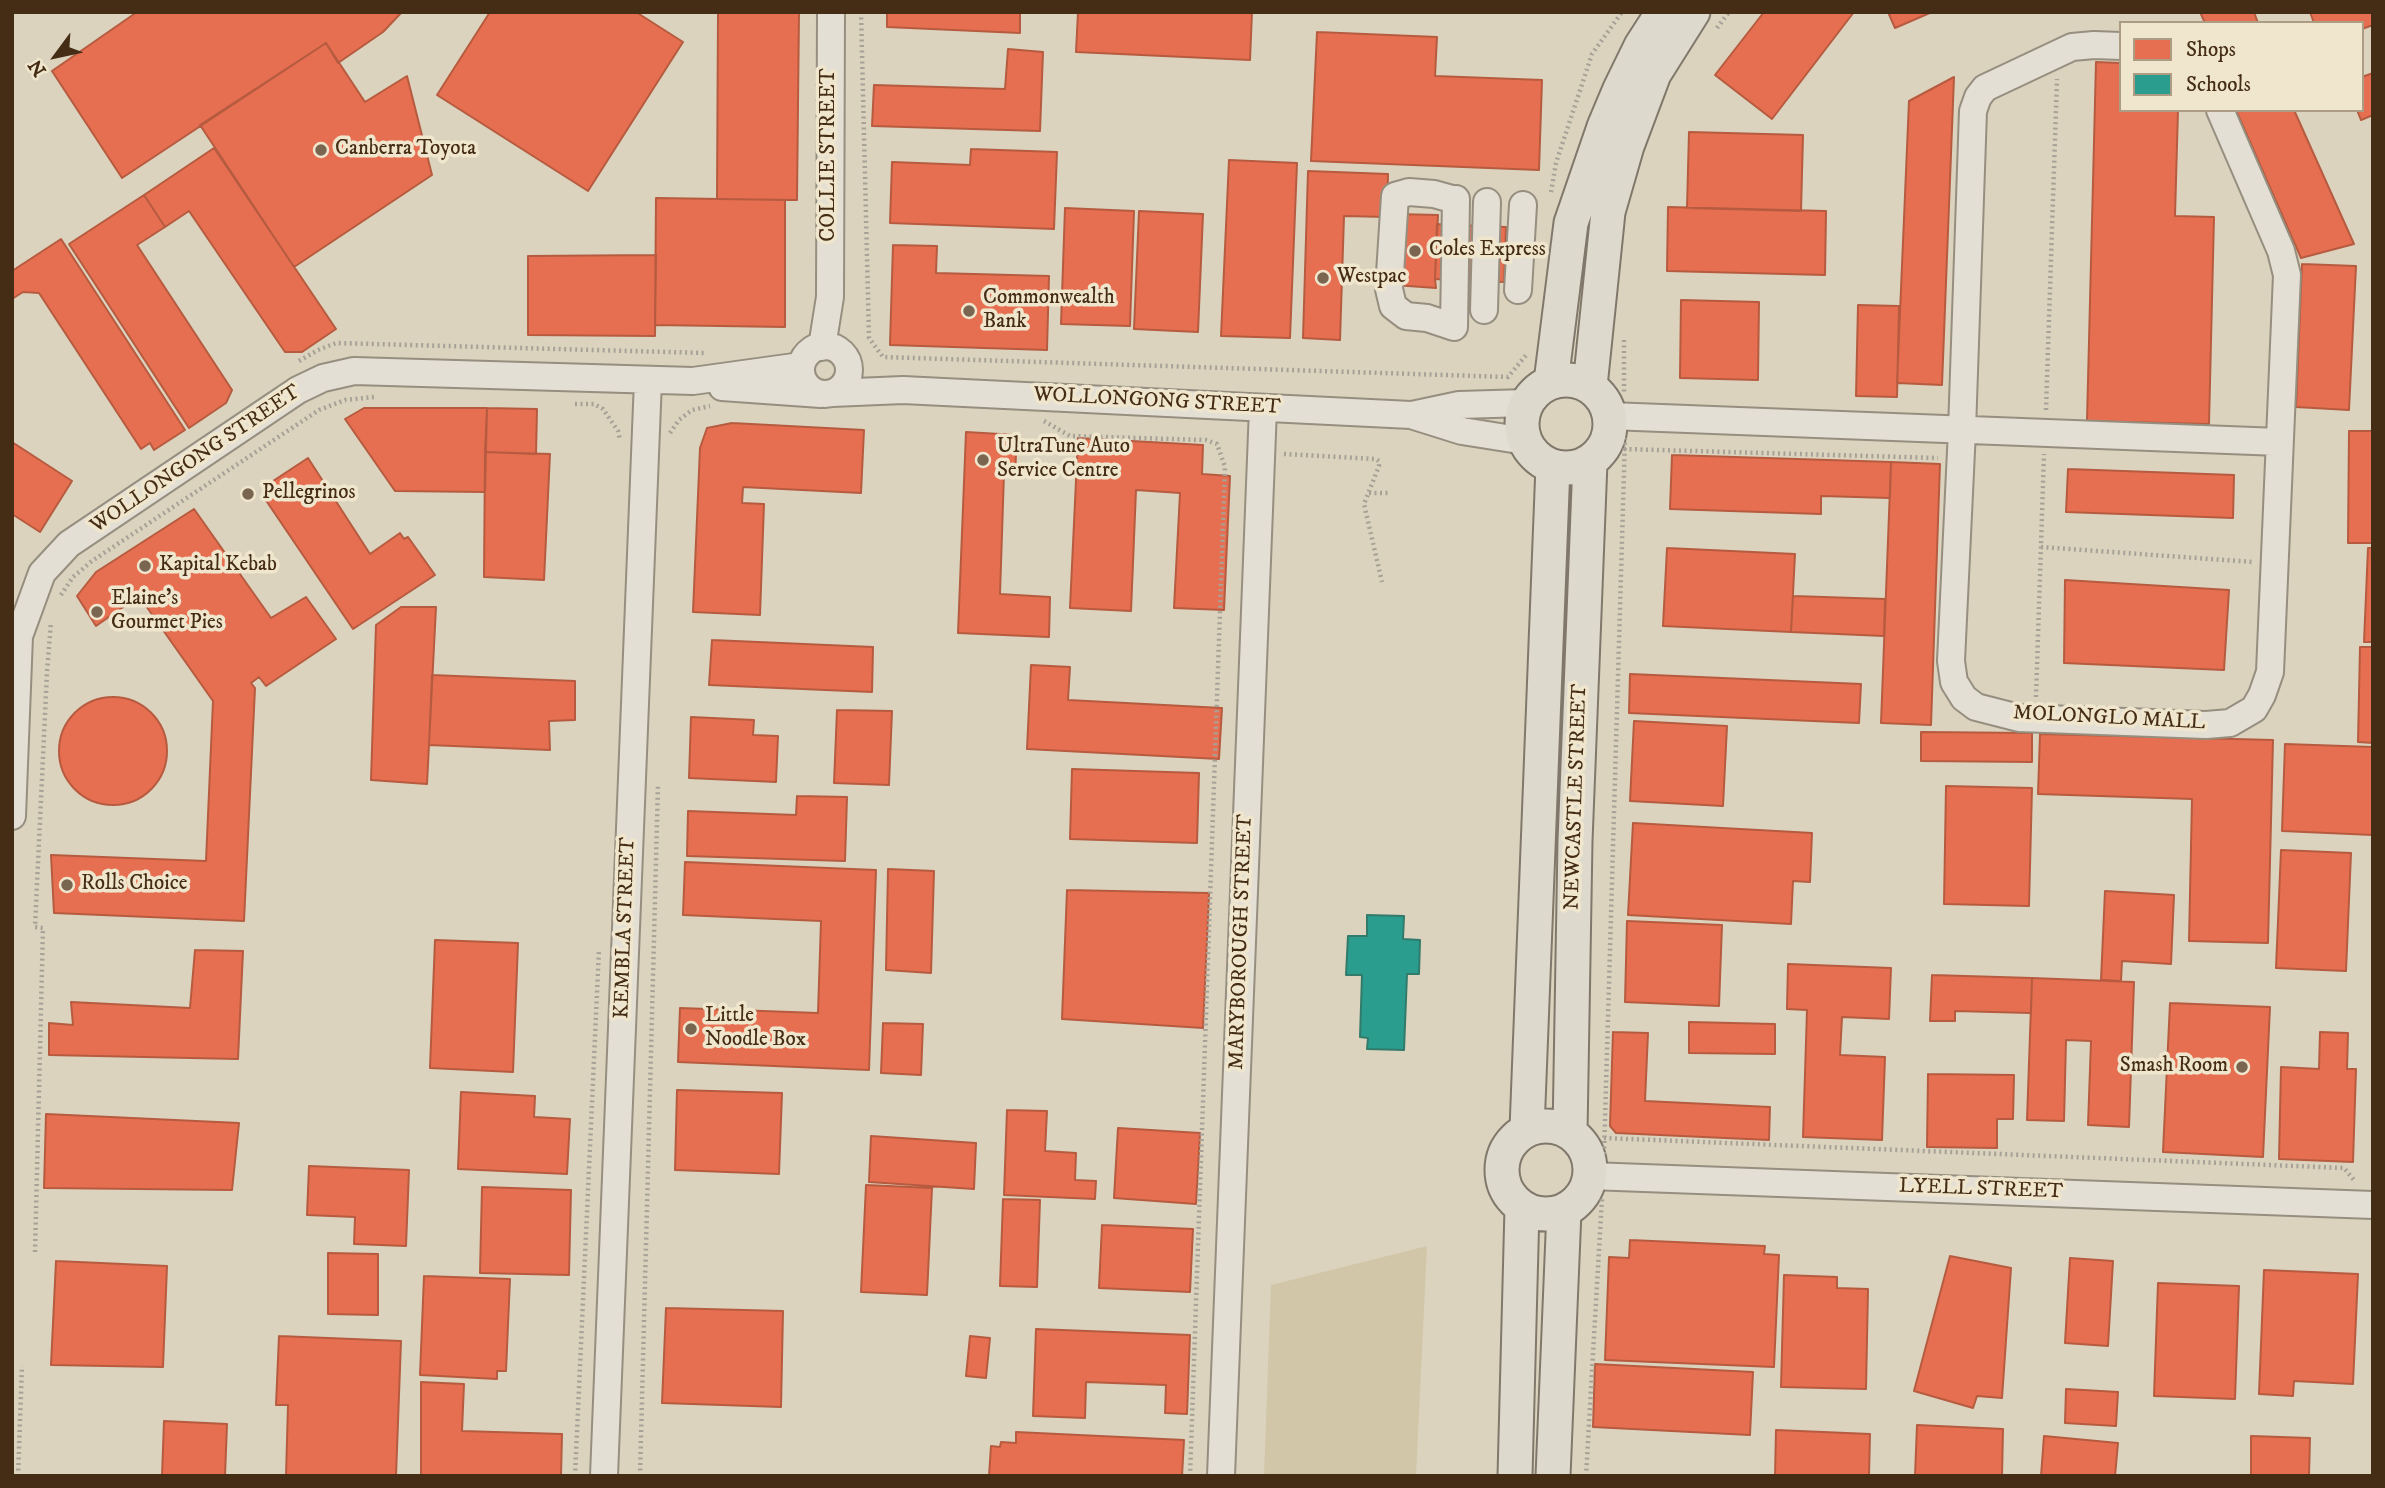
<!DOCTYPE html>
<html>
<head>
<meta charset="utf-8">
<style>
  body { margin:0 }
  #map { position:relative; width:2385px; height:1488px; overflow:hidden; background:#dbd3be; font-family:"IM FELL DW Pica",serif }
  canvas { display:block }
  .frame { position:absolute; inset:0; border:14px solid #452c15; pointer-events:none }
  .legend { position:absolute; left:2119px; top:21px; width:245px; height:91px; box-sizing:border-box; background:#efe6cd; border:2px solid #ab9c83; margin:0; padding:9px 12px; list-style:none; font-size:21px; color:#452c15 }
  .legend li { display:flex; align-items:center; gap:14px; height:35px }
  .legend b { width:35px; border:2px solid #ab9c83 }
  .north { position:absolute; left:21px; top:21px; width:70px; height:70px; -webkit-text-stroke:5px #efe6cd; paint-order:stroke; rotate:237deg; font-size:19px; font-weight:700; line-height:28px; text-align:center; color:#452c15 }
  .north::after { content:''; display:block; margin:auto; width:24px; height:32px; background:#452c15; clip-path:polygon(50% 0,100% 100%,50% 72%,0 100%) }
</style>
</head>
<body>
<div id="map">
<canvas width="2385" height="1488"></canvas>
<div class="frame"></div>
<ul class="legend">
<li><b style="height:19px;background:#e76f51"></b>Shops</li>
<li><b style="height:19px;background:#2a9d8f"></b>Schools</li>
</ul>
<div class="north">N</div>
</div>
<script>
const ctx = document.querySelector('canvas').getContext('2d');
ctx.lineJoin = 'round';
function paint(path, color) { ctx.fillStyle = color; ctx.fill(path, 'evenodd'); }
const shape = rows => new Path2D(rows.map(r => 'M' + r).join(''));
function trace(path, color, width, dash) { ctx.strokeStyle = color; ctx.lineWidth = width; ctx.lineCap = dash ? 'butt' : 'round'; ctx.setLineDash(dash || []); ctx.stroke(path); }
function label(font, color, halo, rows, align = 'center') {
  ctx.font = font + ' "IM FELL DW Pica",serif'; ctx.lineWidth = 7; ctx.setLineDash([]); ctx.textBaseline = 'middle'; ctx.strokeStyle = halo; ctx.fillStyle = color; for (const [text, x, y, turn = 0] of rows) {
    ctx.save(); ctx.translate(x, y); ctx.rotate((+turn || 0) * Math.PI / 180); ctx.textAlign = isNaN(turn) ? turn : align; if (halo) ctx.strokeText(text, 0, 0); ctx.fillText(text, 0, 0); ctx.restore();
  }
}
paint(shape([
  [1427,1246,1416,1476,1264,1476,1271,1285]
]), '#d2c6a9');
const shops = shape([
  [137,12,402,12,383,32,338,63,326,43,122,178,52,71,137,12],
  [490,12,636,12,683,42,588,191,437,95,490,12],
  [718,12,799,12,797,200,717,199,718,12],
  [887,12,1020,12,1020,33,887,27,887,12],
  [1078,12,1252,12,1250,60,1076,52,1078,12],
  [1764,12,1854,12,1772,119,1715,75,1764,12],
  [1888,12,1932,12,1895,28,1888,12],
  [2200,12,2254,12,2258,23,2205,23,2200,12],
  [2310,12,2373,12,2373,25,2362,29,2362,23,2314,23,2310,12],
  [1317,32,1437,37,1435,76,1542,80,1539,170,1311,161,1317,32],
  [326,43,365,102,407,76,432,175,294,267,200,125,326,43],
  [1008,49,1043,52,1040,131,872,126,874,85,1005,89,1008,49],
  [2096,62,2121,63,2121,110,2178,110,2175,216,2214,217,2209,424,2087,421,2096,62],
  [2373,73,2373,115,2361,120,2357,110,2362,110,2362,77,2373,73],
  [1954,77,1942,385,1897,383,1909,101,1954,77],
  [2236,110,2294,110,2354,244,2301,258,2236,110],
  [1689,132,1803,135,1801,211,1687,208,1689,132],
  [214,148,336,329,302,352,285,352,189,211,165,227,144,195,214,148],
  [971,149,1057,152,1054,229,890,223,892,162,970,165,971,149],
  [1229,160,1297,163,1290,338,1221,336,1229,160],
  [1308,171,1388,174,1387,217,1344,216,1340,340,1303,338,1308,171],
  [144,195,165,227,137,245,232,390,226,403,189,428,69,244,144,195],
  [656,198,785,200,785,327,655,325,656,198],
  [1668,207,1826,211,1825,275,1667,271,1668,207],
  [1065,208,1134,211,1130,326,1061,324,1065,208],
  [1139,211,1203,214,1198,332,1134,329,1139,211],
  [1396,214,1438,215,1435,279,1436,288,1394,285,1396,214],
  [1437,224,1506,227,1504,282,1435,279,1437,224],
  [61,239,185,430,154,450,150,443,141,449,39,293,23,292,12,299,12,271,61,239],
  [893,245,937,246,936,273,1049,276,1047,350,890,345,893,245],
  [656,255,655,336,528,335,528,256,656,255],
  [2302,264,2356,266,2349,410,2296,407,2302,264],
  [1681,300,1759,302,1758,380,1680,378,1681,300],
  [1858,305,1899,306,1897,397,1856,396,1858,305],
  [364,408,487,408,485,492,395,491,345,419,364,408],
  [487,408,537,409,536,454,485,452,487,408],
  [732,423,864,430,861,493,743,487,742,503,764,504,760,615,693,612,700,448,707,428,732,423],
  [2349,431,2373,431,2373,543,2348,543,2349,431],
  [966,432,1017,435,1015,474,1004,473,1000,594,1050,597,1049,637,958,633,966,432],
  [1078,438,1203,445,1202,474,1230,476,1224,610,1174,608,1180,493,1136,490,1131,611,1070,608,1078,438],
  [12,442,72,481,40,532,12,514,12,442],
  [485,452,550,454,544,580,484,577,485,452],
  [1672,455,1891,462,1890,498,1821,496,1821,514,1670,509,1672,455],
  [308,458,370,554,400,533,404,539,408,537,435,575,353,629,263,496,274,489,270,483,308,458],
  [1891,462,1940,464,1931,725,1881,723,1891,462],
  [2068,469,2234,475,2233,518,2066,512,2068,469],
  [194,509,271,618,306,597,336,639,266,686,259,677,251,683,255,688,244,921,54,913,51,855,206,861,213,701,139,596,96,626,77,596,96,572,194,509],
  [1667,548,1795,554,1791,632,1663,626,1667,548],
  [2368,548,2373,548,2373,642,2364,642,2368,548],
  [2065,580,2229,590,2224,670,2064,663,2065,580],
  [1793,596,1885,599,1884,636,1791,632,1793,596],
  [401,607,436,607,427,784,371,780,376,625,401,607],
  [712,640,873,647,872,692,709,685,712,640],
  [2360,647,2373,647,2373,743,2358,742,2360,647],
  [1031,665,1070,667,1068,700,1222,708,1219,759,1027,749,1031,665],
  [1630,674,1861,684,1859,723,1629,713,1630,674],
  [432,675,575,681,575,720,549,721,550,750,429,745,432,675],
  '59 751a54 54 0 1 1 108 0a54 54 0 1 1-108 0Z',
  [837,710,892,711,889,785,834,783,837,710],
  [691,717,754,720,753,735,778,736,776,782,689,778,691,717],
  [1634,721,1727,726,1723,806,1630,801,1634,721],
  [1921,732,2032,733,2032,762,1921,761,1921,732],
  [2040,734,2273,740,2268,943,2189,941,2192,799,2038,794,2040,734],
  [2285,744,2373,747,2373,835,2282,831,2285,744],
  [1072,769,1199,773,1197,843,1070,839,1072,769],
  [1946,786,2032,788,2029,906,1944,904,1946,786],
  [797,796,847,797,845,861,687,856,688,811,796,815,797,796],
  [1633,823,1812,833,1810,882,1793,881,1791,924,1628,915,1633,823],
  [2281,850,2351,853,2346,971,2276,968,2281,850],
  [685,862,876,870,869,1070,678,1062,680,1008,818,1013,821,921,683,915,685,862],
  [888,869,934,871,931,973,886,970,888,869],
  [1067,890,1209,893,1203,1028,1062,1019,1067,890],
  [2105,891,2174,895,2171,964,2122,961,2121,981,2101,980,2105,891],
  [1627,921,1722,925,1719,1006,1625,1002,1627,921],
  [435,940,518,943,513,1072,430,1068,435,940],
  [195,950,243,951,238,1059,49,1055,49,1023,73,1025,71,1002,190,1008,195,950],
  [1788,964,1891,968,1889,1019,1842,1017,1840,1055,1885,1057,1882,1140,1803,1137,1807,1010,1787,1009,1788,964],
  [1932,975,2032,978,2031,1013,1955,1011,1955,1021,1930,1021,1932,975],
  [2032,978,2134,982,2129,1127,2088,1125,2091,1041,2066,1040,2064,1121,2027,1120,2032,978],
  [2170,1003,2270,1007,2263,1157,2163,1152,2170,1003],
  [1689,1022,1775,1024,1775,1054,1689,1053,1689,1022],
  [883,1023,923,1024,921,1075,881,1073,883,1023],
  [1613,1032,1648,1033,1645,1101,1770,1107,1769,1140,1616,1133,1610,1126,1613,1032],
  [2320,1032,2348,1033,2347,1069,2356,1069,2353,1162,2279,1159,2281,1067,2319,1069,2320,1032],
  [1928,1074,2014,1075,2013,1119,1997,1119,1997,1148,1927,1147,1928,1074],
  [677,1090,782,1093,779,1174,675,1170,677,1090],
  [461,1092,535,1096,534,1117,570,1119,567,1174,458,1169,461,1092],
  [1007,1110,1047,1111,1045,1151,1076,1153,1075,1180,1096,1181,1095,1199,1004,1195,1007,1110],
  [46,1114,239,1123,232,1190,44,1188,46,1114],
  [1118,1128,1200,1133,1196,1204,1114,1198,1118,1128],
  [871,1136,976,1143,974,1189,869,1182,871,1136],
  [309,1166,409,1170,406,1246,354,1244,355,1217,307,1215,309,1166],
  [866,1185,932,1188,927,1295,861,1292,866,1185],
  [482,1187,571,1190,569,1275,480,1273,482,1187],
  [1003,1199,1040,1200,1037,1287,1000,1286,1003,1199],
  [1102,1225,1193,1229,1190,1292,1099,1288,1102,1225],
  [1630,1240,1765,1246,1764,1254,1779,1255,1774,1367,1605,1360,1609,1257,1629,1258,1630,1240],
  [328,1253,378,1254,378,1315,328,1314,328,1253],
  [1950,1256,2011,1268,2002,1398,1977,1396,1973,1408,1914,1391,1950,1256],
  [2070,1258,2113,1261,2108,1346,2065,1343,2070,1258],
  [56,1261,167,1266,163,1367,51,1365,56,1261],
  [2264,1270,2358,1274,2353,1384,2294,1381,2293,1396,2259,1394,2264,1270],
  [1784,1275,1837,1277,1837,1288,1868,1289,1866,1389,1781,1387,1784,1275],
  [424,1276,510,1279,506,1371,497,1371,497,1379,420,1375,424,1276],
  [2158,1283,2239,1286,2235,1399,2154,1396,2158,1283],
  [666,1308,783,1311,781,1407,662,1403,666,1308],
  [1036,1329,1190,1335,1187,1414,1165,1413,1166,1385,1086,1382,1085,1418,1033,1416,1036,1329],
  [279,1336,401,1341,396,1476,286,1476,288,1405,276,1405,279,1336],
  [970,1336,990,1338,986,1378,966,1376,970,1336],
  [1595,1364,1753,1372,1750,1435,1593,1427,1595,1364],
  [421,1382,464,1384,462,1431,562,1434,561,1476,421,1476,421,1382],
  [2066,1389,2118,1392,2116,1426,2065,1423,2066,1389],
  [164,1421,227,1424,225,1476,162,1476,164,1421],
  [1917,1425,2003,1429,2002,1476,1915,1476,1917,1425],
  [1776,1430,1870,1434,1869,1476,1775,1476,1776,1430],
  [1016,1432,1184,1440,1182,1476,989,1476,991,1446,1000,1447,1001,1442,1016,1443,1016,1432],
  [2044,1436,2118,1443,2115,1476,2041,1476,2044,1436],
  [2251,1436,2310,1438,2309,1476,2251,1476,2251,1436]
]);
paint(shops, '#e76f51');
trace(shops, '#b65b3f', 2);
const schools = shape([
  [1367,915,1404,916,1403,939,1420,940,1419,974,1407,974,1404,1050,1367,1049,1368,1038,1360,1037,1362,975,1346,975,1348,936,1367,936,1367,915]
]);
paint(schools, '#2a9d8f');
trace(schools, '#327b6a', 2);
const minor = shape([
  [2121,46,2094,45,2072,47,1985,88,1978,97,1973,111,1962,430,1951,661,1954,682,1964,698,1976,707,2019,718,2206,725,2230,723,2254,709,2262,695,2270,672,2287,275,2281,251,2220,110],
  [1452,199,1434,194,1409,192,1395,196,1389,289,1393,306,1406,316,1427,318,1454,327,1456,199],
  [1518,290,1523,205],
  [1484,310,1487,202],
  '801 370a24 24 0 1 1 48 0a24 24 0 1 1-48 0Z',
  [822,347,830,297,831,12],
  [722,387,821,394],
  [832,393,903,390,1411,415,1462,431,1525,441],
  [1412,415,1459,405,1527,403],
  [1610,416,2279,442],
  [12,816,19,636,42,573,69,544,298,390,323,378,354,371,693,381,801,366],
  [1590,1176,2373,1205],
  [604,1476,648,380],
  [1221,1476,1263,408]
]);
const major = shape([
  '1522 424a44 44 0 1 1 88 0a44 44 0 1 1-88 0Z',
  [1551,382,1571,223,1604,127,1620,89,1641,46,1663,12],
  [1590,386,1608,212,1627,146,1654,74,1693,12],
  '1502 1170a44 44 0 1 1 88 0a44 44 0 1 1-88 0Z',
  [1527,1129,1553,466],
  [1570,1133,1575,841,1590,462],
  [1515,1476,1522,1208],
  [1553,1476,1564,1211]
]);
trace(minor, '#968e7f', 30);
trace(major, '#80786a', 37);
trace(shape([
  [861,12,869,338,883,357,1508,377,1527,354],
  [1717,28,1729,12],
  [1551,192,1556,163,1592,54,1622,12],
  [1624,340,1624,395],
  [299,361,318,350,336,343,705,353],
  [575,404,594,404,603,409,618,431,620,440],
  [2046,410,2057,79],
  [1044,421,1070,436,1206,440,1217,444,1225,467,1190,1476],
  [670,433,679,420,692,410,710,406],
  [1624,449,1938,458],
  [1284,454,1376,459,1379,461,1379,466,1364,504,1382,582],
  [1369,493,1389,493],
  [2041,547,2253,562],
  [61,595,73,577,92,561,319,410,345,400,374,397],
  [2036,697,2044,454],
  [1604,1138,2344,1168,2354,1180],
  [1604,1154,1625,438],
  [35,1252,43,928,35,927,47,672,51,622],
  [18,1476,22,1366],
  [575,1476,599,949],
  [640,1476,658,784],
  [1586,1476,1602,1198]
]), '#a7a297', 4.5, [2, 3.5]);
trace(minor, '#e3dfd4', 26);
trace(major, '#ded9cd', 33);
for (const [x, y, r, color] of [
  [321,150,7,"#7a6650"],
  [1415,251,7,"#7a6650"],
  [1323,278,7,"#7a6650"],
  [969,311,7,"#7a6650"],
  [983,460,7,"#7a6650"],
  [248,494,7,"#7a6650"],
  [145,566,7,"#7a6650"],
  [97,612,7,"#7a6650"],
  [67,885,7,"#7a6650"],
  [691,1029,7,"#7a6650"],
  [2242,1067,7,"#7a6650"]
]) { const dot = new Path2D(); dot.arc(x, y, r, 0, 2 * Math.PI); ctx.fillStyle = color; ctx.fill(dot); trace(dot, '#efe6cd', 2.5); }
label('21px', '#452c15', '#efe6cd', [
  ["Canberra Toyota",335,150],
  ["Coles Express",1429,251],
  ["Westpac",1337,278],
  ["Commonwealth",983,299],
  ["Bank",983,323],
  ["UltraTune Auto",997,448],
  ["Service Centre",997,472],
  ["Pellegrinos",262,494],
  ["Kapital Kebab",159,566],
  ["Elaine's",111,600],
  ["Gourmet Pies",111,624],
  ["Rolls Choice",81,885],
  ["Little",705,1017],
  ["Noodle Box",705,1041],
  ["Smash Room",2228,1067,"right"]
], 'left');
label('21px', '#452c15', '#efe6cd', [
  ["COLLIE STREET",830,155,-90],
  ["WOLLONGONG STREET",1157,402,3],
  ["WOLLONGONG STREET",196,460,-34],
  ["MOLONGLO MALL",2109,719,3],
  ["NEWCASTLE STREET",1577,797,-88],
  ["KEMBLA STREET",626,928,-88],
  ["MARYBOROUGH STREET",1242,942,-88],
  ["LYELL STREET",1981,1190,2]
]);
</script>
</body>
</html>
